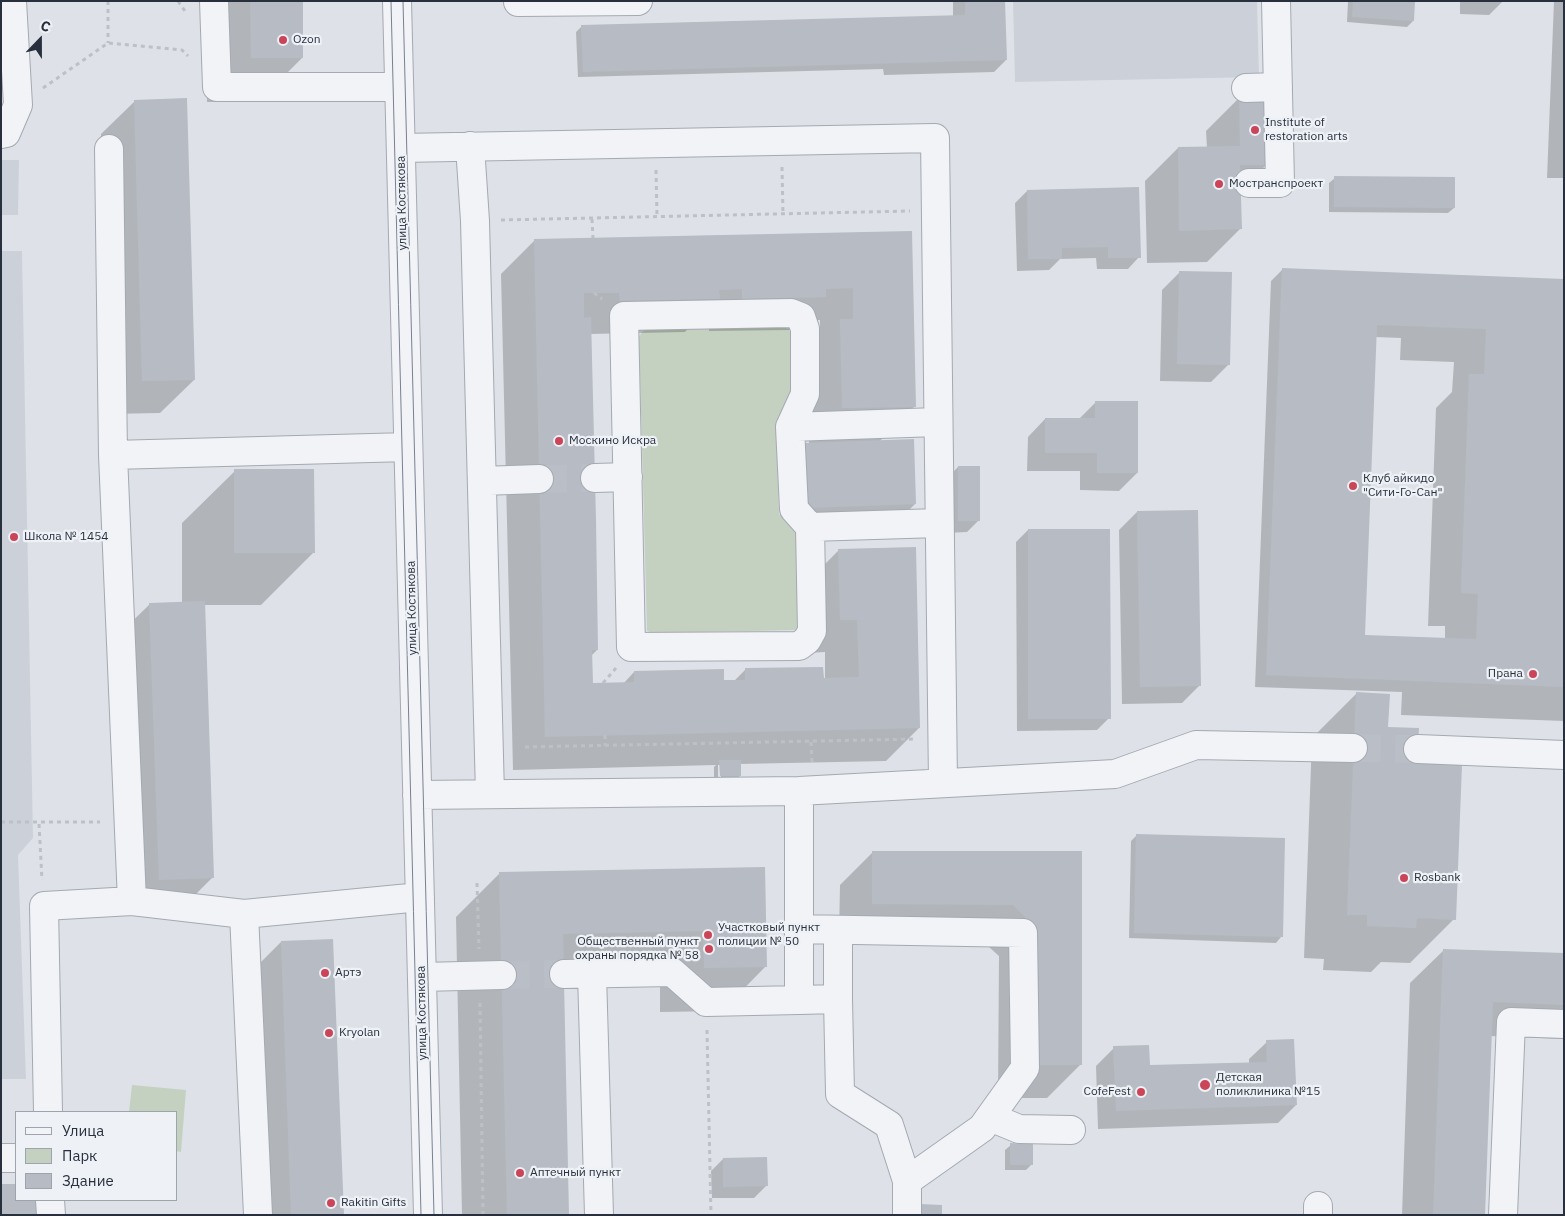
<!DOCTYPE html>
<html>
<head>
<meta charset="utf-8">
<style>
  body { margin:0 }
  #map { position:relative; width:1565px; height:1216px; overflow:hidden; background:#dee2e8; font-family:"IBM Plex Sans",sans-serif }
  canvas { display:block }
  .frame { position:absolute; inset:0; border:2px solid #28303e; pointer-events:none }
  .legend { position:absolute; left:15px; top:1111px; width:162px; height:90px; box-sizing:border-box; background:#eef1f5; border:1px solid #9fa4ac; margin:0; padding:6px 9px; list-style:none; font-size:15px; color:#28303e }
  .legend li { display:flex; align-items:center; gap:10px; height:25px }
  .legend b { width:25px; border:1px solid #9fa4ac }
  .north { position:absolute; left:15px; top:15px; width:50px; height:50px; -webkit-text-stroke:4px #eef1f5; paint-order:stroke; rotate:22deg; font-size:14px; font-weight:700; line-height:20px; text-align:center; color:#28303e }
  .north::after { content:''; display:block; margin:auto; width:18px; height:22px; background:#28303e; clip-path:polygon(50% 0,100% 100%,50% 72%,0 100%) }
</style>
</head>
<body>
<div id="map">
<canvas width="1565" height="1216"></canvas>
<div class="frame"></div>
<ul class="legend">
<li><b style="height:6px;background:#f1f3f6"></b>Улица</li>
<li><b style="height:14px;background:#c4d1c0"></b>Парк</li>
<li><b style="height:14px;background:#b6bbc4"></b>Здание</li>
</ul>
<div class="north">С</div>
</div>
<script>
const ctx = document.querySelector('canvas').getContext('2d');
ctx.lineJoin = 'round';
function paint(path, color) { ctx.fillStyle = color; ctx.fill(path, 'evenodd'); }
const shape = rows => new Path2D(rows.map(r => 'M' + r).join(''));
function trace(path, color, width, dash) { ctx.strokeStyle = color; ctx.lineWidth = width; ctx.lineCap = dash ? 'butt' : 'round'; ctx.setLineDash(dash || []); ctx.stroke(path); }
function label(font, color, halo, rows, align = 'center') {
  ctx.font = font + ' "IBM Plex Sans",sans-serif'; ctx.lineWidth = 4.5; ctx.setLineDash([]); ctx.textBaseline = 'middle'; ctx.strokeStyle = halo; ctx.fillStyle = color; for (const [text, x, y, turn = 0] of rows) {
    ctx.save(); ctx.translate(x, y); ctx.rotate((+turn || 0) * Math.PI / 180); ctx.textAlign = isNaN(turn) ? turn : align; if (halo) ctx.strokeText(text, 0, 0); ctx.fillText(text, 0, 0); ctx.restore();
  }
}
paint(shape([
  [1013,1,1257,1,1259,77,1015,82],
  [1,160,19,160,18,215,1,215],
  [1,251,22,251,33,838,18,855,26,1079,1,1079]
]), '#ccd1d9');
paint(shape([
  [783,327,789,329,791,334,791,391,776,428,779,514,796,533,798,625,796,630,653,633,647,631,639,337,642,332,646,330],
  [132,1085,186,1090,181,1152,176,1151,176,1112,129,1112]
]), '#c4d1c0');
paint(shape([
  [206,1,302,1,302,58,258,102,207,102],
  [797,1,856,1,797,2],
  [953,1,1004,1,1006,60,994,72,884,75,883,69,578,77,576,32,582,26,953,16],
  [1348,1,1414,1,1413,21,1407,27,1347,22],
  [1460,1,1503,1,1489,15,1460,14],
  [1554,1,1564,1,1564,178,1547,178],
  [1239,98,1267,164,1240,192,1240,229,1207,262,1147,263,1145,181,1178,148,1207,148,1206,131],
  [135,101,194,380,160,413,109,414,101,134],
  [1335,178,1454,208,1448,213,1329,212,1329,183],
  [1027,191,1139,257,1128,269,1097,269,1096,258,1060,259,1049,270,1017,271,1015,203],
  [911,232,915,406,880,441,915,504,909,510,802,513,800,449,809,444,807,354,820,341,820,320,800,321,791,330,709,331,709,322,694,322,685,332,590,334,597,650,591,656,591,684,623,684,634,672,734,681,745,670,825,679,825,652,807,653,806,583,839,550,919,728,886,761,739,764,740,776,734,781,721,781,721,765,718,765,718,781,714,781,714,767,716,765,513,770,501,274,534,241],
  [1283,269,1564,280,1564,721,1401,715,1402,692,1255,687,1271,281],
  [1375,337,1401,338,1400,360,1454,362,1452,392,1436,408,1428,626,1445,626,1445,639,1363,636],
  [1180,272,1229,364,1211,382,1160,381,1162,290],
  [1096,402,1137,473,1119,491,1080,490,1080,471,1027,471,1028,437,1045,419,1079,419],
  [958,467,979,520,967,532,946,533,946,479],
  [235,471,314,552,261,605,204,605,213,877,180,910,126,912,116,637,150,604,182,603,182,523],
  [1137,512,1200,685,1182,703,1122,704,1119,530],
  [1028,530,1109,718,1097,730,1017,731,1016,542],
  [1356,694,1416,764,1454,919,1410,963,1381,962,1371,972,1323,970,1324,959,1304,958,1312,738],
  [1137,835,1281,937,1276,943,1129,938,1131,841],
  [873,852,1081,853,1081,1064,1047,1098,998,1098,999,956,979,938,839,937,840,885],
  [763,869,766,966,722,1011,660,1012,660,975,563,977,568,1215,462,1215,456,917,500,873],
  [281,942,342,1215,246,1215,237,986],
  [1444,950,1564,954,1564,1039,1490,1036,1484,1215,1402,1215,1410,983],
  [1267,1042,1296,1105,1278,1123,1098,1129,1096,1066,1114,1048,1149,1066,1249,1063,1249,1059],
  [1011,1145,1031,1165,1026,1170,1005,1170,1005,1150],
  [723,1159,766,1186,754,1198,712,1198,711,1171]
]), '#0003');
paint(shape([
  [250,1,303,1,303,58,251,58],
  [965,1,1005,1,1007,60,583,72,581,25,965,15],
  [1353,1,1415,1,1414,21,1352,17],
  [1267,96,1268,165,1240,165,1242,229,1179,231,1178,147,1240,146,1239,97],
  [187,98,195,380,142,381,134,100],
  [1334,176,1455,177,1455,208,1334,207],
  [1139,187,1141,258,1108,258,1108,247,1062,248,1062,259,1028,259,1027,190],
  [912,231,916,407,842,408,840,319,853,319,853,288,826,289,826,297,742,299,742,289,719,290,720,299,620,301,619,293,584,293,584,318,591,317,596,520,598,650,592,650,593,683,634,682,634,671,724,669,724,680,745,680,745,668,823,667,824,678,859,677,857,620,840,620,838,549,916,547,920,728,545,737,534,239],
  [1282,268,1564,279,1564,687,1266,675],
  [1377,325,1486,329,1484,374,1469,374,1461,593,1478,594,1476,639,1365,635],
  [1179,271,1232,272,1230,365,1177,364],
  [1095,401,1138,401,1138,473,1097,473,1097,453,1045,453,1045,418,1095,418],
  [914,439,916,504,807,508,805,443],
  [958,466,980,466,980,521,958,521],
  [234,469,314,469,315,553,234,553],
  [1198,510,1201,686,1140,687,1137,511],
  [1028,529,1110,529,1111,719,1028,719],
  [205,601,214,878,159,880,149,603],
  [1356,692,1390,694,1388,727,1419,728,1417,763,1462,765,1456,920,1417,918,1416,928,1367,926,1367,915,1347,915],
  [719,760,741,760,741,776,720,776],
  [1136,834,1285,838,1283,937,1134,933],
  [872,851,1082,851,1082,1065,1031,1065,1031,923,1013,905,872,904],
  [765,867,767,967,704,968,703,931,563,934,569,1215,507,1215,499,872],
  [333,939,344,1215,291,1215,281,941],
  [1443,949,1564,953,1564,1005,1493,1002,1485,1215,1433,1215],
  [1294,1039,1297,1105,1116,1111,1113,1046,1149,1045,1150,1065,1267,1062,1266,1040],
  [1010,1143,1033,1144,1033,1165,1010,1165],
  [767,1157,768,1186,723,1187,723,1158],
  [1,1184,16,1184,16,1200,37,1200,37,1215,1,1215],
  [920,1204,942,1205,942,1215,920,1215]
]), '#b6bbc4');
trace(shape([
  [539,479,595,478],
  [1353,748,1418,749],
  [502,975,564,974]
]), '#babec6', 28, [28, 14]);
const minor = shape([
  [214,1,217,87,399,87],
  [397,1,428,1215],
  [518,2,638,1],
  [1246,88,1278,87],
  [1,134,6,133,18,105,12,1],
  [470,146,475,221,490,794],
  [401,148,935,138,943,783],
  [109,149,113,455],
  [1249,183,1280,183,1276,1],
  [790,427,794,509,810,527,812,631,807,640,799,646,631,647,624,316,791,313,801,317,805,329,805,394,790,427,938,422],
  [595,478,628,477],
  [482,481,539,479],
  [810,527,939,523],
  [1418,749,1564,755],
  [417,795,799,791,1115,774,1196,745,1353,748],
  [132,901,113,455,408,447],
  [798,929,1023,933,1025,1068,982,1128,907,1181,907,1215],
  [564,974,672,972,706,1002,799,1000,799,791],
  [592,974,599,1215],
  [422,977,502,975],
  [838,999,838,930],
  [799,1000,838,999,840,1094,889,1125,907,1181],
  [48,1112,44,906,132,901,244,914],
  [990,1117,1019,1129,1071,1130],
  [1,1158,16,1158],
  [50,1200,51,1215],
  [258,1215,244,914,420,897],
  [1318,1215,1318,1206],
  [1503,1215,1511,1022,1564,1024]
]);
trace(minor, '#a4a9b2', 30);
trace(shape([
  [108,1,108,43],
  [178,1,185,11],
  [43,88,108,43,182,50,188,56],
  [782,167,783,214],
  [656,170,657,217],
  [592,219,593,238],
  [501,220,910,211],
  [594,293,602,299],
  [603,683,616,668],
  [605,735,605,746],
  [811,742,812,763],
  [525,747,916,739],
  [1,822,100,822],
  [39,824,42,880],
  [477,883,479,949],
  [480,1003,483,1215],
  [707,1030,711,1215]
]), '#bdc0c6', 3, [4, 4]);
trace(minor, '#f1f3f6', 28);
trace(shape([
  [391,1,421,1215],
  [403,1,434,1215]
]), '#788191', 1);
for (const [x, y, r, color] of [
  [283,40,5,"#cb4559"],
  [1255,130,5,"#cb4559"],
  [1219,184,5,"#cb4559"],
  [559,441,5,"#cb4559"],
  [1353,486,5,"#cb4559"],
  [14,537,5,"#cb4559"],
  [1533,674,5,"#cb4559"],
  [1404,878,5,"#cb4559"],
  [708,935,5,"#cb4559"],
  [709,949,5,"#cb4559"],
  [325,973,5,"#cb4559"],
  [329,1033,5,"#cb4559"],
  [1205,1085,6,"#cb4559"],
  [1141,1092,5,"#cb4559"],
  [520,1173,5,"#cb4559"],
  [331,1203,5,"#cb4559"]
]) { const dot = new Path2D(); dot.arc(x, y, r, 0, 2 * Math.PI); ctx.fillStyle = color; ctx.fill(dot); trace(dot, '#eef1f5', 2); }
label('12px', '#28303e', '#eef1f5', [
  ["Ozon",293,40],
  ["Institute of",1265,123],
  ["restoration arts",1265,137],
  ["Мостранспроект",1229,184],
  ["Москино Искра",569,441],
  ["Клуб айкидо",1363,479],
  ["\"Сити-Го-Сан\"",1363,493],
  ["Школа № 1454",24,537],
  ["Прана",1523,674,"right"],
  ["Rosbank",1414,878],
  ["Участковый пункт",718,928],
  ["полиции № 50",718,942],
  ["Общественный пункт",699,942,"right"],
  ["охраны порядка № 58",699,956,"right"],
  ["Артэ",335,973],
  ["Kryolan",339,1033],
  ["Детская",1216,1078],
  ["поликлиника №15",1216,1092],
  ["CofeFest",1131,1092,"right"],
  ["Аптечный пункт",530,1173],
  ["Rakitin Gifts",341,1203]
], 'left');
label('12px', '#28303e', '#eef1f5', [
  ["улица Костякова",402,203,-91],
  ["улица Костякова",412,608,-91],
  ["улица Костякова",422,1013,-91]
]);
</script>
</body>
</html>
